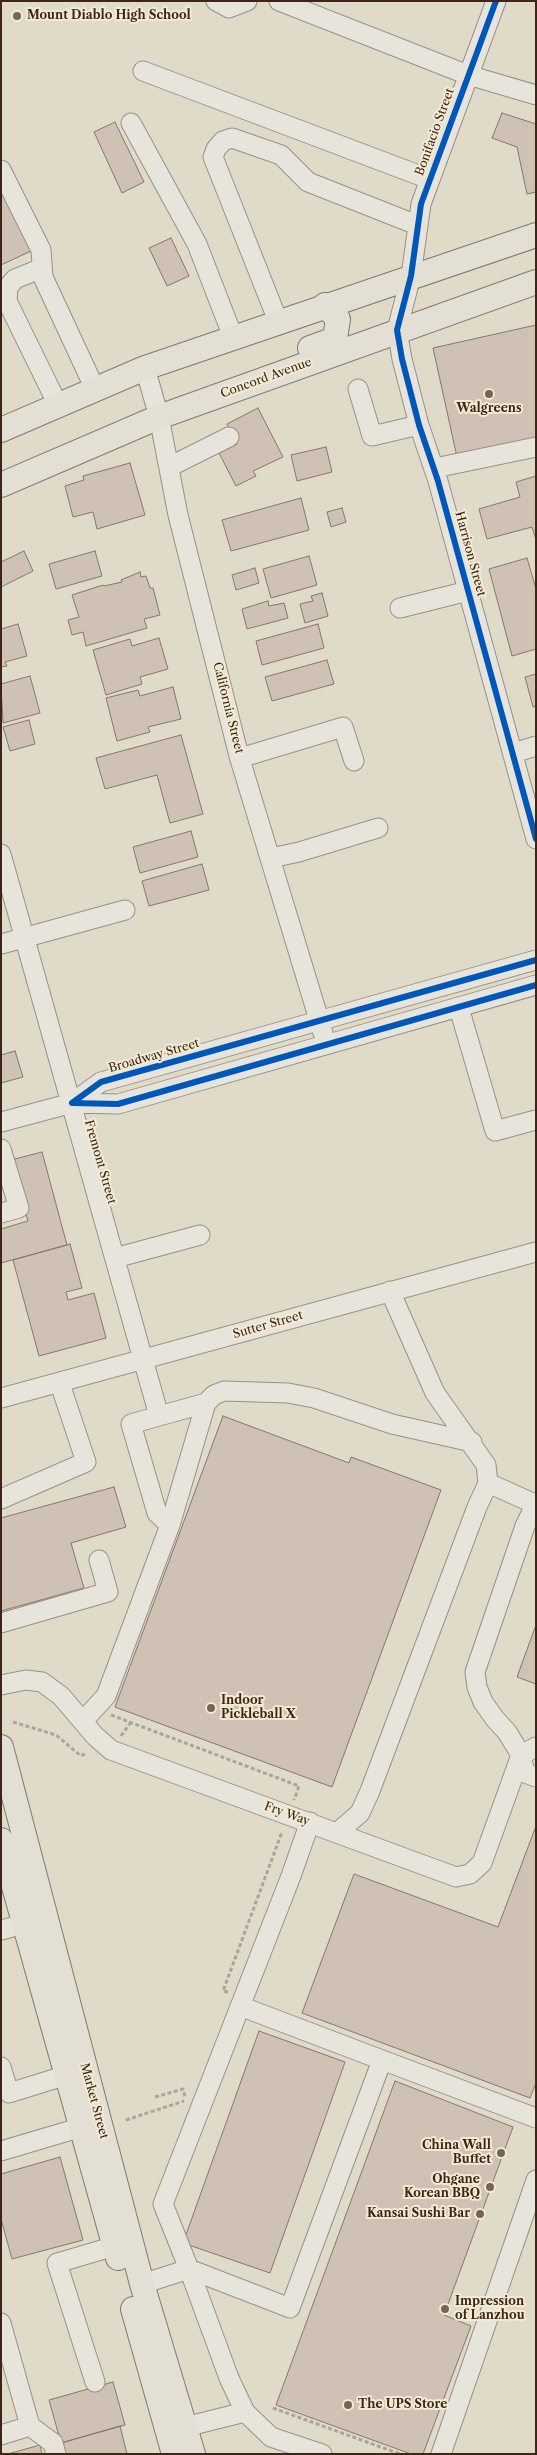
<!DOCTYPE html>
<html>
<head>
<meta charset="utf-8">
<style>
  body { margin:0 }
  #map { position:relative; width:537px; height:2455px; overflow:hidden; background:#e0dac8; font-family:"Libre Caslon Text",serif }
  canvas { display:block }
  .frame { position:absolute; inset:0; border:2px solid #3f2418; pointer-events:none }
</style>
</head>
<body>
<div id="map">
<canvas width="537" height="2455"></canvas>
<div class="frame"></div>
</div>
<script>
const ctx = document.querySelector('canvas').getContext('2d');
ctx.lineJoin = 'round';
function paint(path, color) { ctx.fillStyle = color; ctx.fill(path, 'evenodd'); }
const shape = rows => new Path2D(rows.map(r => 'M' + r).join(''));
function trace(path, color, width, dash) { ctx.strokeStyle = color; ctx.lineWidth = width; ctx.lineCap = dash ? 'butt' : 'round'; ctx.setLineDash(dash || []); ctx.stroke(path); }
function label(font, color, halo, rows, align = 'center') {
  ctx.font = font + ' "Libre Caslon Text",serif'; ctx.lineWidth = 4; ctx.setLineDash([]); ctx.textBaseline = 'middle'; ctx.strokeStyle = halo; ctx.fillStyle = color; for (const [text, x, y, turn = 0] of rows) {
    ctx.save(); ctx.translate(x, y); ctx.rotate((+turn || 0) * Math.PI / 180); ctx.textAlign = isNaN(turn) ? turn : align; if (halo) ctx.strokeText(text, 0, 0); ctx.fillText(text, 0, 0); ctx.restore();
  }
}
const building = shape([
  [502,113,536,124,536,192,527,194,517,147,492,138,502,113],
  [115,122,144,182,122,193,94,132,115,122],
  [1,189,31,251,1,265,1,189],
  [171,238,189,276,167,286,149,248,171,238],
  [536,325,536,440,457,457,433,348,536,325],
  [258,408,283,457,253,471,256,476,236,486,219,453,237,444,227,424,258,408],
  [326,447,332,472,297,481,291,455,326,447],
  [130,463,145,515,97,529,93,512,73,517,65,486,84,480,83,476,130,463],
  [536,476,536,540,532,527,487,539,479,509,520,497,516,482,536,476],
  [301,498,309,530,231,551,222,520,301,498],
  [342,508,346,522,331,527,327,512,342,508],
  [24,551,33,571,1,587,1,562,24,551],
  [95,551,102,576,56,589,49,564,95,551],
  [309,556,317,585,271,598,263,569,309,556],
  [527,558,536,589,536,649,512,656,489,569,527,558],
  [255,568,259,583,236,590,232,575,255,568],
  [140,572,141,577,146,576,150,588,153,588,160,615,144,619,147,628,86,646,83,632,72,635,68,620,79,617,72,595,103,585,104,586,122,582,121,580,140,572],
  [322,593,328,616,305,623,300,604,313,601,311,596,322,593],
  [268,601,269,606,284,603,288,618,247,629,242,609,268,601],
  [18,624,27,656,5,662,7,666,1,667,1,629,18,624],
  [318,624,324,648,262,665,256,641,318,624],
  [159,638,168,669,140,677,142,684,106,695,93,650,130,639,132,646,159,638],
  [327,660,334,684,272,701,265,677,327,660],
  [536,674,536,706,533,707,525,677,536,674],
  [30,676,40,713,3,723,1,684,30,676],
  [173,687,181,719,148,727,150,732,117,741,106,698,138,690,140,696,173,687],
  [29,720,35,744,10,751,3,727,29,720],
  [181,735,203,814,170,823,157,775,105,789,96,758,181,735],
  [191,831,198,857,140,873,133,847,191,831],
  [202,864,209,890,149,906,142,881,202,864],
  [15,1051,23,1077,1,1083,1,1055,15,1051],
  [42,1152,67,1245,1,1263,1,1229,28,1221,11,1160,42,1152],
  [70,1244,82,1288,66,1292,68,1300,94,1293,106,1338,39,1356,13,1260,70,1244],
  [223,1416,349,1463,351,1457,441,1490,332,1787,115,1707,223,1416],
  [114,1487,126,1527,71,1543,84,1588,1,1611,1,1518,114,1487],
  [536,1625,536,1684,517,1677,536,1625],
  [536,1826,536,2083,530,2098,302,2013,354,1874,498,1927,536,1826],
  [259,2031,345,2062,270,2273,183,2243,259,2031],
  [395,2081,513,2127,444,2315,471,2326,423,2454,411,2454,276,2405,395,2081],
  [60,2157,83,2240,12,2259,1,2219,1,2174,60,2157],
  [113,2382,125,2425,61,2443,49,2400,113,2382],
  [120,2426,127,2454,64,2454,61,2443,120,2426],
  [40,2445,42,2454,8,2454,40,2445]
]);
paint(building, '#cfc1b4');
trace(building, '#80796e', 1);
const minor = shape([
  [216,1,229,8,247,1],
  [279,1,468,75,536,95],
  [496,1,421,204,411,276,397,330,402,359,419,425,438,481,536,839],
  [143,71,429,179],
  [131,123,197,244,233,337],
  [1,170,41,250,43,277,95,389],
  [42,268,15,279,8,287,7,301,58,405],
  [278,321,213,157,216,149,223,141,232,138,281,155,308,182,417,225],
  [145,368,159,417,178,515,239,756,323,1033],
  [358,389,372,436,419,425],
  [169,467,229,437],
  [435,468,536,447],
  [400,608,468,591],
  [513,753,536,746],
  [240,758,343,727,354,761],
  [1,854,159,1416,131,1424,157,1513,170,1525,206,1403,159,1416],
  [271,858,299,852,378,828],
  [1,944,125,910],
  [536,960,101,1082,72,1103,118,1104,536,985],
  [459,1008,495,1131,536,1120],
  [1,1122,72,1103],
  [1,1149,19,1208,1,1213],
  [115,1258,200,1235],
  [390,1291,435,1393,486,1465,488,1483,535,1504],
  [1,1398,536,1252],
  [206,1403,214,1395,224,1391,288,1393,314,1398,392,1424,472,1442],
  [1,1499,86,1462,60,1384],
  [1,1623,108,1592,99,1560],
  [1,1685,26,1680,42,1682,61,1696,95,1736,111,1750,456,1877,470,1874,482,1863,521,1755,507,1732,495,1719,483,1702,477,1687,475,1672,525,1526,536,1503],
  [83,1721,106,1696,170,1525],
  [536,1747,521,1755,525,1773,536,1777],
  [338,1832,360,1813,370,1791,477,1507,488,1483],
  [1,1930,24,1924],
  [240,2006,382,2060,290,2308,189,2269,229,2378,245,2412],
  [382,2060,536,2118],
  [1,2067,9,2093,67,2075],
  [1,2151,82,2127],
  [142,2284,189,2269,163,2204,291,1876,310,1822],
  [1,2323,30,2426,1,2435],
  [95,2382,57,2263,115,2246],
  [30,2426,53,2443,56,2454],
  [185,2427,245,2412,271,2437,322,2454],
  [441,2454,536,2180]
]);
const major = shape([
  [310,348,335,339,338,319,325,305],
  [1,430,145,368,536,235],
  [1,485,159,417,536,282],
  [1,1747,142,2284,193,2454],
  [1,1840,118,2258],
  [133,2309,174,2454]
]);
trace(minor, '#989185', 21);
trace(major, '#80796e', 26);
trace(shape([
  [111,1715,299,1786,294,1800],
  [13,1722,56,1735,81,1756,86,1753],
  [121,1736,131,1722],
  [228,1992,223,1991,282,1832],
  [155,2097,183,2089,185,2097],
  [126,2120,184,2101],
  [273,2408,400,2454]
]), '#a9a49c', 3, [4, 2.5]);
trace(minor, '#e7e4db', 19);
trace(major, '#e3dfd5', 24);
trace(shape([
  [496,1,421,204,411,276,397,330,402,359,419,425,438,481,536,839],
  [536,960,101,1082,72,1103,118,1104,536,985]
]), '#0057b8', 6);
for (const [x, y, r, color] of [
  [17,16,5,"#776456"],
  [489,394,5,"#776456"],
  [211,1708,5,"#776456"],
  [501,2153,5,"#776456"],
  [490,2187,5,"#776456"],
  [480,2214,5,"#776456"],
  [445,2309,5,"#776456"],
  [348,2405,5,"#776456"]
]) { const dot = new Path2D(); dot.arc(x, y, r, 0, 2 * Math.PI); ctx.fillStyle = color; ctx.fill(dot); trace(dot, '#f2ebd4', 2); }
label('bold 12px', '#3f2418', '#f2ebd4', [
  ["Mount Diablo High School",27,16],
  ["Walgreens",489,409,"center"],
  ["Indoor",221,1701],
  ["Pickleball X",221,1715],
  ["China Wall",491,2146,"right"],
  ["Buffet",491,2160,"right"],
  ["Ohgane",480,2180,"right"],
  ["Korean BBQ",480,2194,"right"],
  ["Kansai Sushi Bar",470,2214,"right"],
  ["Impression",455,2302],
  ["of Lanzhou",455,2316],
  ["The UPS Store",358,2405]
], 'left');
label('12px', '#3f2418', '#f2ebd4', [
  ["Bonifacio Street",435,132,-70],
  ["Concord Avenue",266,378,-20],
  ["Harrison Street",470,554,75],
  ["California Street",228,708,76],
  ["Broadway Street",154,1056,-16],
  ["Fremont Street",100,1162,74],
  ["Sutter Street",268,1325,-16],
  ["Fry Way",287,1814,20],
  ["Market Street",94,2101,75]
]);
</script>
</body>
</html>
